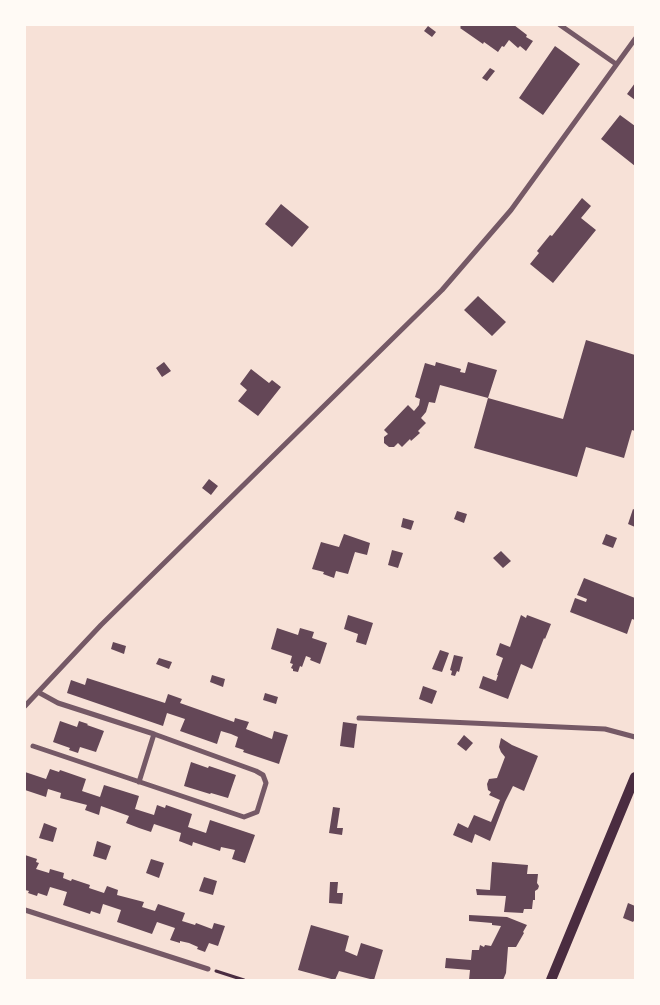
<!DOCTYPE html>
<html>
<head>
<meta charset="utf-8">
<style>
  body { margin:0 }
  #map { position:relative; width:660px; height:1005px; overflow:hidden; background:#f7e1d7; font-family:Inter,sans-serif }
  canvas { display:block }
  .frame { position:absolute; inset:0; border:26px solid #fffaf5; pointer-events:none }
</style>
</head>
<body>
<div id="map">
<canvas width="660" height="1005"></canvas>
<div class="frame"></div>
</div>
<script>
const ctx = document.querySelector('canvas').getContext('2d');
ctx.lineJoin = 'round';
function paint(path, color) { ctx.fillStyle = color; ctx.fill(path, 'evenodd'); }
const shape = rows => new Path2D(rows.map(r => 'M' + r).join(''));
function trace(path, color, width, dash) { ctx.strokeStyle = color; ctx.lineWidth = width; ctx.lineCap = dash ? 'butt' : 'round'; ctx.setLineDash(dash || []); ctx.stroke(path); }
paint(shape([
  [459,25,514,25,527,35,526,37,533,41,526,51,520,46,518,48,509,40,504,47,502,46,498,52,484,42,483,44,460,28,461,27],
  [428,26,436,32,432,37,424,31],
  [555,46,580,64,543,115,519,98],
  [490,68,495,71,487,81,482,78],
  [635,83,635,100,627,94],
  [620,115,635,126,635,166,601,139],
  [582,198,591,206,581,218,596,230,553,283,530,264,539,253,537,251,550,235,552,236],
  [281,204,309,227,292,247,265,224],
  [478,296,506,322,492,336,464,310],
  [586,340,635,355,635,431,632,430,624,458,586,447,577,477,474,448,488,398,563,419],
  [164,362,171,371,162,377,156,368],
  [436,362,461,369,460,372,465,373,468,362,497,370,488,398,440,385,435,403,429,402,426,412,421,418,426,423,418,431,420,433,411,441,410,439,402,447,398,443,394,447,389,447,384,443,384,437,388,434,384,430,408,405,414,411,419,405,420,399,415,397,425,363,435,366],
  [251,369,269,383,272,380,281,387,258,416,238,401,247,390,240,384],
  [209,479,218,486,211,495,202,488],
  [633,509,635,510,635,527,628,524],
  [457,511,467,514,464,523,454,519],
  [403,518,414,521,411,530,401,527],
  [344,534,370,543,367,555,355,552,348,574,336,571,334,578,323,574,324,572,312,569,321,542,339,547],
  [606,534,617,538,613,548,602,544],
  [392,550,403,553,398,568,388,565],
  [501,551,511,561,503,568,493,558],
  [584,578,635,598,635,620,632,619,627,634,570,612,575,598,586,602,587,599,577,595],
  [348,615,373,623,366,645,356,642,358,634,344,629],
  [521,615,526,618,527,615,551,624,545,639,544,638,532,669,521,664,508,699,479,688,483,676,496,681,498,675,497,675,503,658,496,655,500,643,510,647],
  [277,628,298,635,300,628,314,632,312,638,327,643,320,664,310,660,311,658,306,656,302,667,300,666,298,672,293,671,293,669,291,668,293,664,290,663,292,656,271,649],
  [113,642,126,646,124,654,111,649],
  [440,650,449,653,442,672,432,669],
  [454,655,463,657,459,672,457,671,455,676,451,675,452,671,450,670],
  [159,658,172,662,169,669,156,664],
  [212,675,225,679,223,687,210,682],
  [87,678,165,703,168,694,182,699,180,703,234,722,235,718,249,722,246,729,272,739,274,731,288,735,279,764,243,752,244,750,235,747,238,737,231,734,221,731,217,744,180,731,185,719,167,713,163,726,67,693,71,680,85,685],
  [423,686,437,691,432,704,419,699],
  [265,693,278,697,276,704,263,700],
  [60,721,77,727,79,721,88,724,87,725,104,731,96,752,80,747,78,753,69,750,70,748,53,742],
  [343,722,357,724,354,748,340,746],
  [464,735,473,743,466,751,457,744],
  [501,738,512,745,538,756,524,791,513,786,505,802,490,841,475,834,472,843,453,835,458,823,468,828,474,815,491,822,500,800,489,795,491,792,488,790,487,784,489,779,497,778,505,757,501,752,499,747],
  [191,762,208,768,209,766,236,775,228,798,211,793,210,794,184,786],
  [50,769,59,772,60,770,86,779,82,791,100,797,104,785,139,796,135,809,154,815,157,805,165,808,166,805,192,814,188,827,206,833,210,820,255,835,245,863,232,859,235,850,221,847,220,851,193,842,192,846,179,841,181,833,154,824,151,832,139,828,126,823,129,816,101,806,99,815,85,810,87,805,60,798,61,793,48,789,46,797,25,790,25,772,46,779],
  [333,807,340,808,337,828,343,828,342,835,329,833],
  [44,823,57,828,53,842,39,838],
  [97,841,111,846,106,860,93,856],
  [25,855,37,859,36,862,39,863,36,869,49,873,50,869,64,873,63,878,71,881,72,879,90,885,89,888,104,893,107,886,118,890,117,895,144,902,142,907,155,911,158,904,185,913,182,921,195,925,196,923,212,929,214,923,225,926,218,946,209,943,205,952,197,949,198,947,189,943,180,941,180,943,170,940,175,928,157,922,152,934,117,922,121,910,103,904,100,914,91,911,90,914,63,905,67,892,50,887,47,896,38,893,37,896,28,893,29,891,25,890],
  [151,859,164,863,159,878,146,873],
  [492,862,528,865,527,874,538,874,537,883,539,886,538,889,535,891,535,900,533,900,532,909,524,909,523,913,504,912,506,896,477,895,476,889,490,890],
  [204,877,217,881,213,895,199,891],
  [330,882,338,882,337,893,343,893,342,904,329,903],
  [628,903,635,906,635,919,633,922,623,918],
  [469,915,507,917,527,925,523,932,524,933,516,947,508,947,506,973,503,980,469,980,470,970,445,968,446,958,471,960,472,950,479,950,480,945,484,947,485,945,491,946,501,926,492,925,492,923,469,921],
  [311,925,349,936,345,951,357,956,361,943,383,950,374,980,339,971,335,980,298,970]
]), '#644757');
trace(shape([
  [216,971,244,980]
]), '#4a2c40', 3);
trace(shape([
  [560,25,616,64],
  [25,706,101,625,442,290,511,210,635,39],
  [359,718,605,729,635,737],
  [33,746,244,817,257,812,266,783,263,775,256,771,154,734,58,703,38,692],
  [139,782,154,734],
  [25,910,208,969]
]), '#755966', 5);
trace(shape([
  [551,980,635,777]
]), '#4a2c40', 10);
</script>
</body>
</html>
